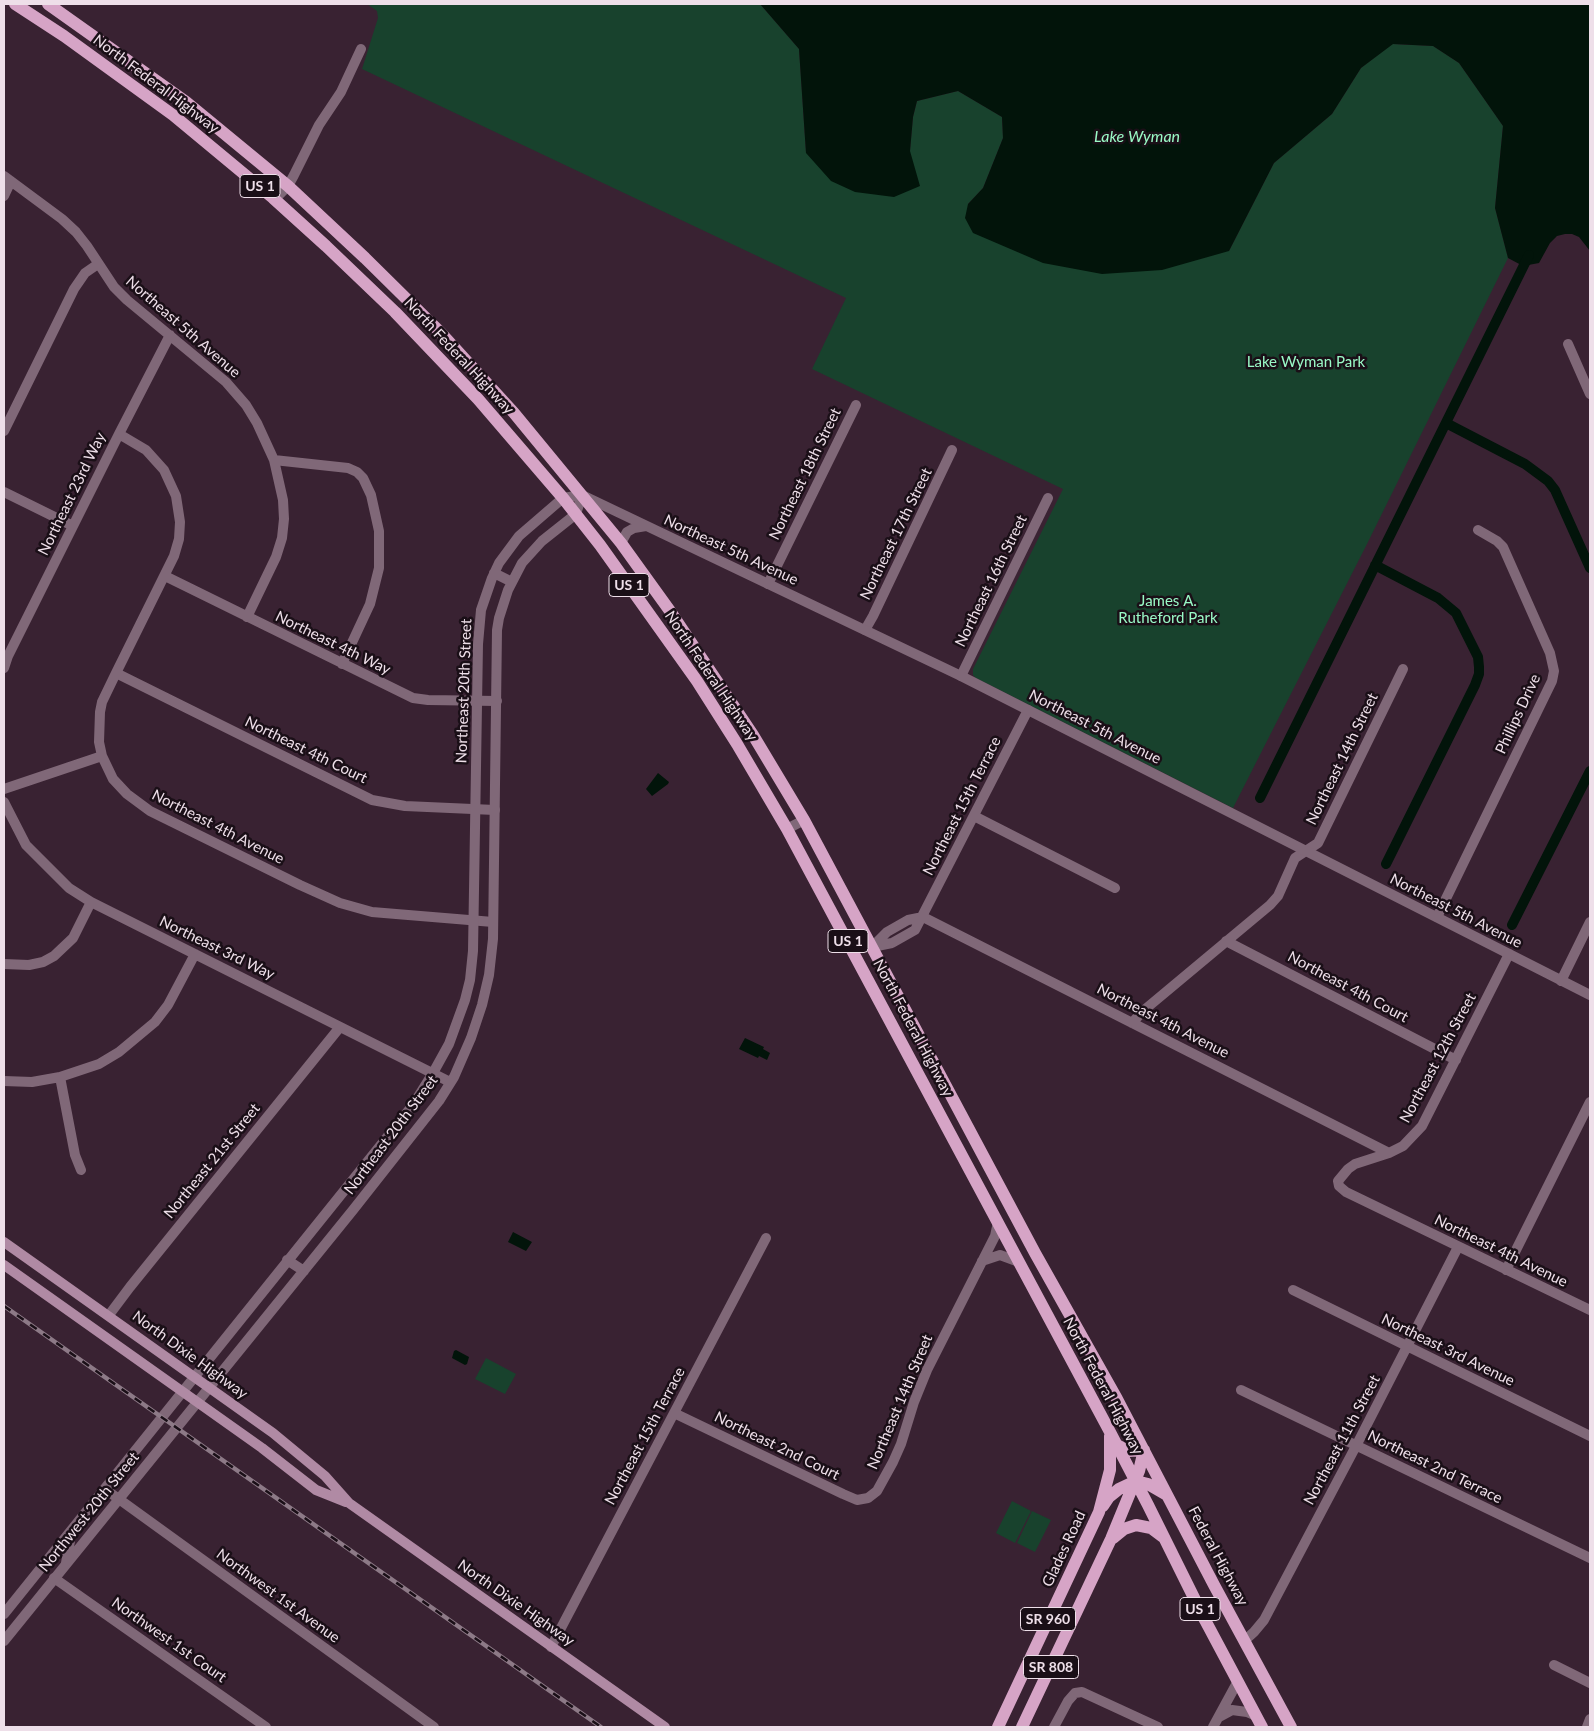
<!DOCTYPE html>
<html>
<head>
<meta charset="utf-8">
<style>
  body { margin:0 }
  #map { position:relative; width:1594px; height:1731px; overflow:hidden; background:#392232; font-family:Lato,sans-serif }
  canvas { display:block }
  .frame { position:absolute; inset:0; border:5px solid #eedfe9; pointer-events:none }
</style>
</head>
<body>
<div id="map">
<canvas width="1594" height="1731"></canvas>
<div class="frame"></div>
</div>
<script>
const ctx = document.querySelector('canvas').getContext('2d');
ctx.lineJoin = 'round';
function paint(path, color) { ctx.fillStyle = color; ctx.fill(path, 'evenodd'); }
const shape = rows => new Path2D(rows.map(r => 'M' + r).join(''));
function trace(path, color, width, dash) { ctx.strokeStyle = color; ctx.lineWidth = width; ctx.lineCap = dash ? 'butt' : 'round'; ctx.setLineDash(dash || []); ctx.stroke(path); }
function label(font, color, halo, rows, align = 'center') {
  ctx.font = font + ' Lato,sans-serif'; ctx.lineWidth = 5; ctx.setLineDash([]); ctx.textBaseline = 'middle'; ctx.strokeStyle = halo; ctx.fillStyle = color; for (const [text, x, y, turn = 0] of rows) {
    ctx.save(); ctx.translate(x, y); ctx.rotate((+turn || 0) * Math.PI / 180); ctx.textAlign = isNaN(turn) ? turn : align; if (halo) ctx.strokeText(text, 0, 0); ctx.fillText(text, 0, 0); ctx.restore();
  }
}
paint(shape([
  [367,4,760,4,799,49,806,153,910,151,913,117,917,101,958,91,1002,117,1003,138,983,188,968,204,1229,251,1274,163,1332,114,1361,68,1392,44,1433,46,1459,63,1503,126,1495,208,1508,258,1367,544,1233,808,976,678,973,675,973,669,1063,489,812,369,846,298,362,69,378,18,377,11],
  [486,1358,516,1374,505,1394,475,1379],
  [1012,1501,1031,1511,1015,1543,996,1533],
  [1032,1511,1051,1520,1035,1552,1017,1543]
]), '#18422d');
paint(shape([
  [760,4,1590,4,1590,251,1579,237,1572,234,1565,234,1557,236,1550,243,1539,263,1523,266,1508,258,1495,208,1503,126,1459,63,1433,46,1393,44,1361,68,1332,114,1274,163,1229,251,1162,270,1102,274,1043,263,973,233,965,218,968,204,983,188,1003,138,1002,117,958,91,917,101,913,117,910,151,920,186,894,197,855,192,831,181,806,153,799,49],
  [658,773,669,782,668,784,652,796,646,789],
  [745,1038,764,1047,763,1049,770,1053,767,1060,759,1056,758,1058,739,1049],
  [513,1232,532,1242,526,1251,508,1242],
  [456,1350,469,1357,467,1364,465,1365,452,1358,454,1351]
]), '#02140a');
trace(shape([
  [1446,423,1525,464,1548,481,1555,490,1590,568],
  [1375,565,1438,598,1456,613,1478,657,1479,667,1479,674,1475,685,1386,864],
  [1260,798,1529,255],
  [1512,925,1590,771]
]), '#02140a', 10);
trace(shape([
  [4,176,62,219,76,232,87,246,114,287,127,300,226,382,246,405,257,423,274,460,283,500,284,519,282,538,276,557,247,617],
  [4,196,11,181],
  [275,199,288,186,294,175,319,125,341,92,361,49],
  [1568,344,1590,394],
  [4,431,74,289,85,273,98,264],
  [119,434,146,450,164,470,176,496,180,522,179,539,174,556,116,673,102,702,100,712,99,742,102,756,113,779,127,794,150,811,300,885,340,903,372,912,493,922],
  [274,460,348,468,357,472,363,478,371,495,379,531,379,568,370,604,342,664],
  [4,492,73,526],
  [165,576,413,698,428,700,497,701],
  [768,584,856,405],
  [865,630,873,616,952,450],
  [4,668,8,656,119,434,170,335],
  [116,673,372,800,405,806,495,810],
  [961,676,1048,498],
  [4,789,102,756],
  [4,802,26,845,69,888,91,902,450,1082],
  [974,816,1115,888],
  [787,829,804,820],
  [923,917,1389,1153],
  [1437,917,1552,681,1554,671,1550,653,1503,547,1497,541,1478,530],
  [1226,941,1456,1060],
  [872,947,892,943,915,930,1028,710],
  [872,947,887,932,908,920,923,917],
  [1509,954,1422,1126,1403,1146,1389,1153,1355,1164,1348,1169,1338,1181,1339,1186,1346,1192,1590,1310],
  [4,964,29,965,43,962,54,956,73,938,91,902],
  [1561,981,1590,922],
  [1132,1023,1143,1011,1270,905,1278,896,1295,858,1318,843,1403,669],
  [60,1077,75,1155,81,1170],
  [4,1081,32,1082,60,1077,99,1064,119,1052,155,1022,168,1005,195,954],
  [982,1261,1000,1255,1019,1262],
  [1506,1270,1590,1102],
  [1293,1290,1590,1436],
  [109,1315,130,1287,340,1027],
  [1241,1390,1590,1558],
  [674,1413,843,1494,857,1500,868,1498,877,1491,893,1462,901,1444,914,1402,927,1370,995,1236,998,1222],
  [105,1489,434,1727],
  [54,1578,266,1727],
  [1244,1641,1254,1632,1264,1620,1356,1446,1458,1247],
  [551,1647,766,1238],
  [1554,1665,1590,1683],
  [1219,1717,1232,1710,1247,1712,1256,1716],
  [1054,1727,1068,1701,1075,1693,1082,1692,1158,1727],
  [1213,1727,1238,1681],
  [1587,1727,1590,1719]
]), '#806878', 10);
trace(shape([
  [584,496,961,676,1590,995],
  [621,543,627,532,634,528,646,526],
  [494,573,512,582],
  [287,1260,304,1271],
  [66,1563,70,1541,69,1534],
  [4,1614,413,1105,433,1073,449,1044,465,1000,470,980,473,951,478,644,481,610,492,578,499,563,519,536,563,498,582,495],
  [4,1641,353,1210,439,1101,454,1077,471,1038,482,1005,489,975,493,939,497,630,499,618,508,590,522,563,542,541,576,514,582,495]
]), '#806878', 10);
trace(shape([
  [4,1242,273,1433,325,1476,349,1503,665,1727],
  [4,1265,262,1448,316,1490,346,1502]
]), '#b08aa4', 10);
trace(shape([
  [15,4,64,36,173,115,273,198,326,246,395,312,478,399,563,498,600,545,697,681,737,744,787,829,1110,1432,1148,1505,1205,1620,1262,1727],
  [48,4,186,102,288,186,365,258,441,333,514,413,621,543,670,611,753,735,804,820,1035,1253,1117,1399,1214,1585,1291,1727],
  [1103,1506,1109,1497,1119,1489,1136,1481,1148,1484,1167,1495],
  [1113,1538,1124,1529,1136,1525,1151,1528,1163,1537],
  [998,1727,1099,1512,1110,1470,1110,1436],
  [1022,1727,1111,1539,1139,1471,1144,1450,1129,1451,1117,1445]
]), '#d6a4c6', 12);
const rail = shape([
  [4,1306,601,1727]
]);
trace(rail, '#8d7a87', 4.5);
trace(rail, '#1a0f17', 2.5, [8]);
for (const [x, y, w] of [
  [260,186,40],
  [629,585,40],
  [848,941,40],
  [1200,1609,40],
  [1048,1619,55],
  [1051,1667,55]
]) { const box = new Path2D(); box.roundRect(x - w / 2, y - 11.5, w, 23, 4); ctx.fillStyle = '#1a0f17'; ctx.fill(box); trace(box, '#eedfe9', 1); }
label('bold 14px', '#eedfe9', null, [
  ["US 1",260,186],
  ["US 1",629,585],
  ["US 1",848,941],
  ["US 1",1200,1609],
  ["SR 960",1048,1619],
  ["SR 808",1051,1667]
]);
label('15px', '#eedfe9', '#1a0f17', [
  ["North Federal Highway",156,84,37],
  ["Northeast 5th Avenue",183,327,41],
  ["North Federal Highway",459,356,47],
  ["Northeast 18th Street",805,474,-64],
  ["Northeast 23rd Way",72,494,-64],
  ["Northeast 17th Street",896,534,-64],
  ["Northeast 5th Avenue",731,550,25],
  ["Northeast 16th Street",991,581,-64],
  ["Northeast 4th Way",333,643,26],
  ["North Federal Highway",711,676,56],
  ["Northeast 20th Street",464,691,-88],
  ["Phillips Drive",1518,714,-65],
  ["Northeast 5th Avenue",1095,727,27],
  ["Northeast 4th Court",306,750,26],
  ["Northeast 14th Street",1342,759,-64],
  ["Northeast 15th Terrace",962,806,-63],
  ["Northeast 4th Avenue",218,827,27],
  ["Northeast 5th Avenue",1456,911,27],
  ["Northeast 3rd Way",217,948,26],
  ["Northeast 4th Court",1348,987,28],
  ["Northeast 4th Avenue",1163,1021,27],
  ["North Federal Highway",913,1028,62],
  ["Northeast 12th Street",1438,1058,-62],
  ["Northeast 20th Street",391,1135,-53],
  ["Northeast 21st Street",212,1161,-51],
  ["Northeast 4th Avenue",1501,1251,26],
  ["Northeast 3rd Avenue",1448,1350,26],
  ["North Dixie Highway",190,1355,36],
  ["North Federal Highway",1103,1386,62],
  ["Northeast 14th Street",900,1402,-67],
  ["Northeast 15th Terrace",645,1436,-62],
  ["Northeast 11th Street",1342,1440,-62],
  ["Northeast 2nd Court",777,1446,26],
  ["Northeast 2nd Terrace",1435,1467,26],
  ["Northwest 20th Street",89,1512,-51],
  ["Glades Road",1064,1549,-65],
  ["Federal Highway",1218,1556,62],
  ["Northwest 1st Avenue",278,1596,36],
  ["North Dixie Highway",516,1603,35],
  ["Northwest 1st Court",169,1640,35]
]);
label('15px', '#99f9c6', '#1a0f17', [
  ["Lake Wyman Park",1306,362],
  ["James A.",1168,601],
  ["Rutheford Park",1168,618]
]);
label('italic 16px', '#9afac6', '#1a0f17', [
  ["Lake Wyman",1137,137]
]);
</script>
</body>
</html>
